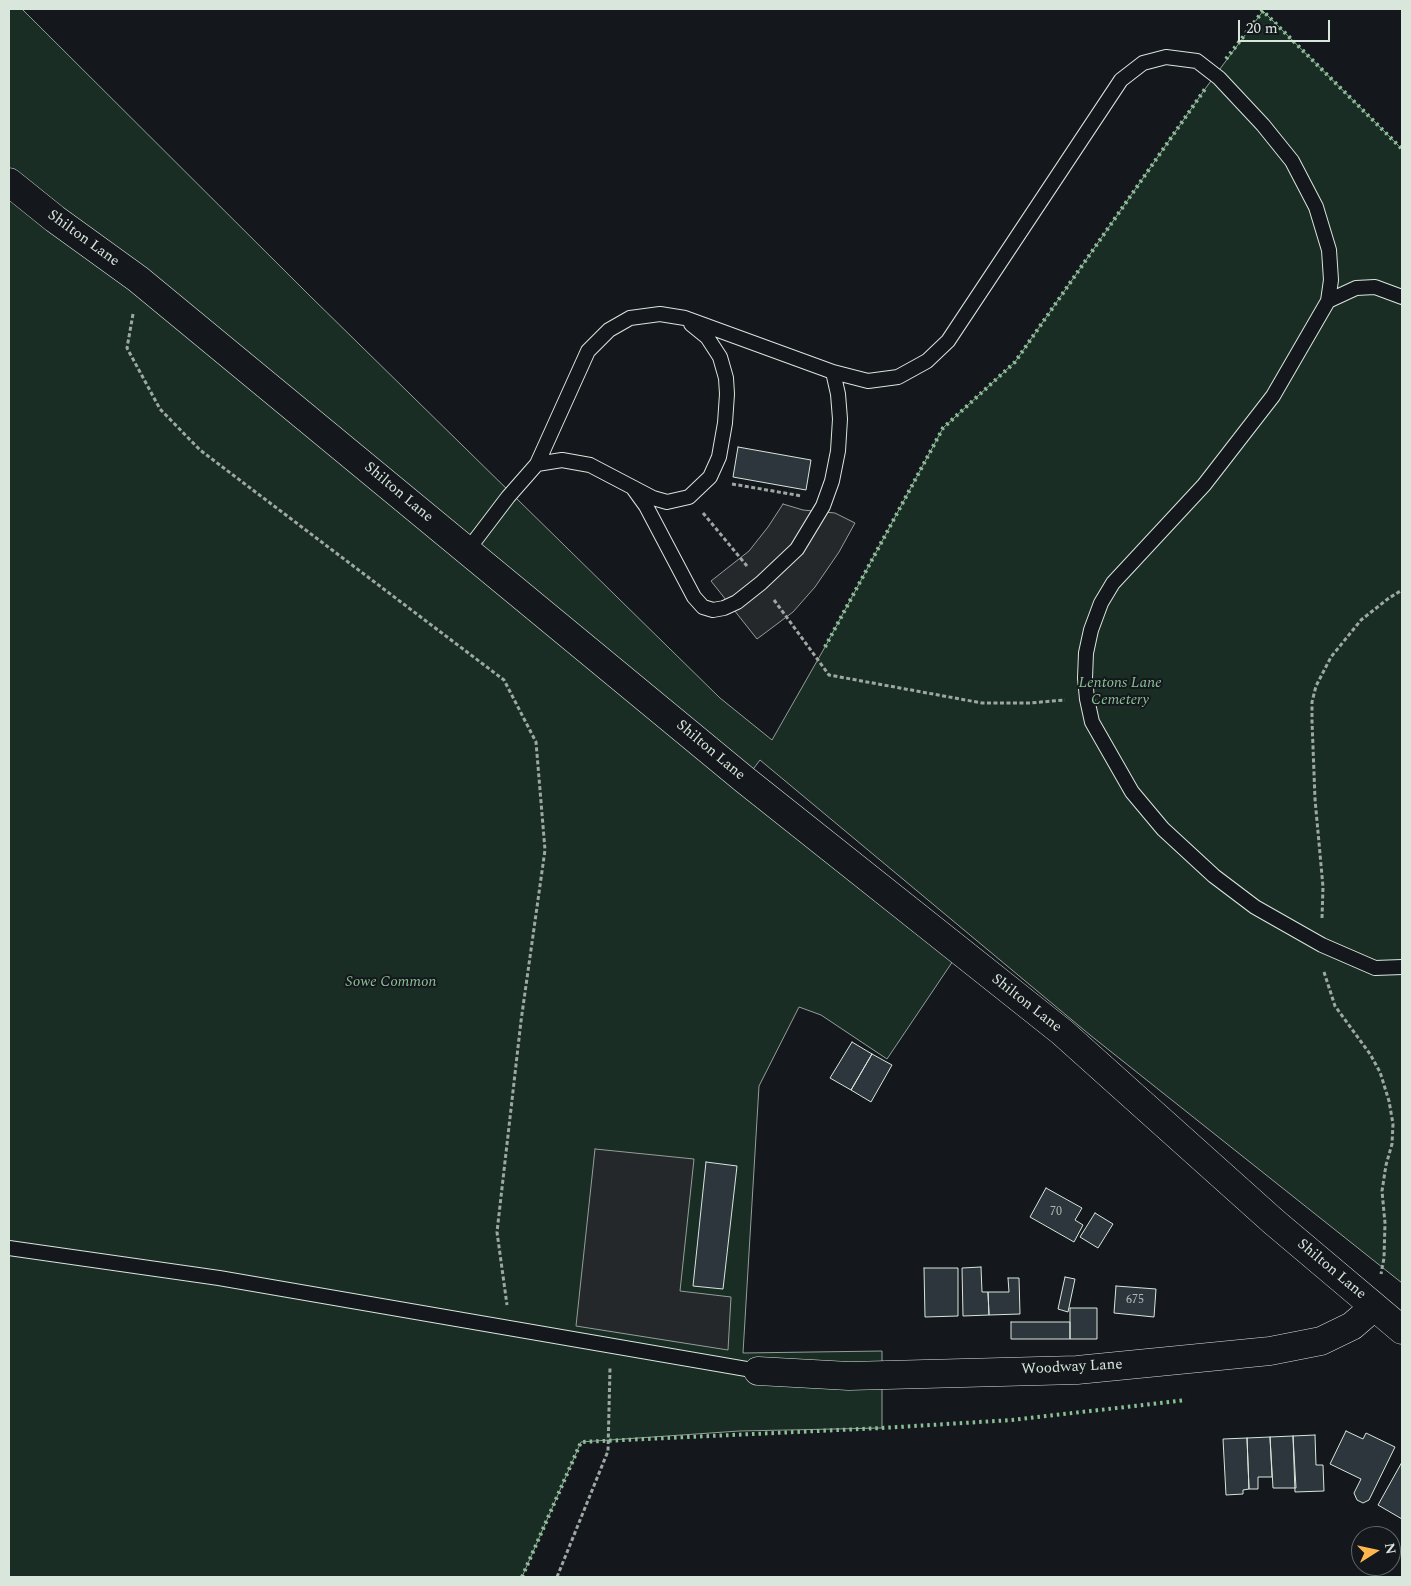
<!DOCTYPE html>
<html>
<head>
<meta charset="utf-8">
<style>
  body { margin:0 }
  #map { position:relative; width:1411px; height:1586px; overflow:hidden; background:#14181c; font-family:Spectral,serif }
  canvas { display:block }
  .frame { position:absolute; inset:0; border:10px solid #d8e6dc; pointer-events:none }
  .north { position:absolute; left:1351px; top:1526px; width:50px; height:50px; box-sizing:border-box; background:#14181c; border:1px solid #626a69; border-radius:50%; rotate:80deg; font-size:14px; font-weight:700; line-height:20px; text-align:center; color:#d8e6dc }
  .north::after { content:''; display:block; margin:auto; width:18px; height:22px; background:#ffb74d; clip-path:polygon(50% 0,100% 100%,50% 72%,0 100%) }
  .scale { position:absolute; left:1238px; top:20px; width:92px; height:22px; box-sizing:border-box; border:2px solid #d8e6dc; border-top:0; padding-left:6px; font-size:15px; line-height:18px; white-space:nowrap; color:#d8e6dc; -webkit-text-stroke:4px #14181c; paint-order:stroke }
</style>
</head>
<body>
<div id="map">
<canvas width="1411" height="1586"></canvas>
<div class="frame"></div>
<div class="north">N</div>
<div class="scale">20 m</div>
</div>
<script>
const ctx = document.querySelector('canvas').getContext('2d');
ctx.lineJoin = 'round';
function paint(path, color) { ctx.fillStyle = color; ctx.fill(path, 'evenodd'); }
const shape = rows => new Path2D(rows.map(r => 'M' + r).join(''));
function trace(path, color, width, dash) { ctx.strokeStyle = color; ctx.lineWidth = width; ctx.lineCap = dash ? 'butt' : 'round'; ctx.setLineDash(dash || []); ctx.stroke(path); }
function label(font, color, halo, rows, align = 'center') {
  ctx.font = font + ' Spectral,serif'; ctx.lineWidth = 4; ctx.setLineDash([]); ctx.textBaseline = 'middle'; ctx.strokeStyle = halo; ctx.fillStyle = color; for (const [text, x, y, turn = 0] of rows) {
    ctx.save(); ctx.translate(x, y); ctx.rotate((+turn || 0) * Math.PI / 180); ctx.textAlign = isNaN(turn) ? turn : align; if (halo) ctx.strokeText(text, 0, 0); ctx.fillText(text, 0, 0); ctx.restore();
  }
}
const green = shape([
  [9,9,22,9,308,294,720,698,772,740,825,647,943,428,1015,362,1205,89,1263,11,1402,149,1402,1283,1090,1035,760,760,745,780,959,952,887,1059,821,1015,799,1007,759,1086,743,1353,882,1351,882,1428,739,1431,581,1442,522,1577,9,1577,9,9]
]);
paint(green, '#1a2d24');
trace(green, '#939e99', 1);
const parking = shape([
  [783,504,803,510,835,513,855,523,839,552,815,587,793,612,757,639,711,581,749,551,768,527,783,504],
  [595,1149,694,1159,680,1291,731,1297,728,1350,576,1326,595,1149]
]);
paint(parking, '#24282b');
trace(parking, '#939e99', 1);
const building = shape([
  [738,447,811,460,806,490,733,477,738,447],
  [852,1042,872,1054,851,1090,830,1078,852,1042],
  [872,1054,892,1065,871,1102,851,1090,872,1054],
  [706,1162,737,1166,723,1289,693,1286,706,1162],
  [1046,1188,1082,1208,1075,1220,1083,1225,1074,1242,1030,1217,1046,1188],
  [1095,1213,1113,1224,1098,1248,1080,1237,1095,1213],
  [981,1267,982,1292,988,1292,989,1315,963,1316,962,1268,981,1267],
  [924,1268,958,1268,958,1316,925,1317,924,1268],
  [1065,1277,1075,1279,1068,1312,1058,1309,1065,1277],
  [1008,1278,1019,1278,1020,1314,989,1315,988,1292,1009,1292,1008,1278],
  [1116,1286,1156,1289,1154,1317,1114,1313,1116,1286],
  [1070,1308,1097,1308,1097,1339,1070,1339,1070,1308],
  [1011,1322,1070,1322,1070,1339,1011,1339,1011,1322],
  [1346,1431,1363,1439,1366,1433,1395,1447,1369,1500,1363,1503,1357,1500,1354,1493,1361,1479,1330,1464,1346,1431],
  [1315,1435,1316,1465,1323,1465,1324,1491,1295,1492,1293,1436,1315,1435],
  [1293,1436,1296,1488,1273,1488,1270,1437,1293,1436],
  [1270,1437,1272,1477,1258,1477,1258,1489,1249,1489,1247,1438,1270,1437],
  [1247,1438,1249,1489,1243,1490,1243,1494,1226,1495,1223,1439,1247,1438],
  [1402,1462,1402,1519,1378,1505,1402,1462]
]);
paint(building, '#2c363c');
trace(building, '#d8e6dc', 1);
const service = shape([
  [1328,301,1356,288,1375,287,1402,297],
  [537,464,562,460,590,465,653,498,667,502,689,497,710,477,719,457,725,423,727,394,726,378,720,357,707,337,691,324],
  [633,488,646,506,694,597,703,607,713,610,724,608,737,602,761,583,797,549,823,506,832,481,838,451,840,419,838,394,833,372],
  [467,551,508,497,537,464,588,351,609,330,630,318,660,314,685,318,833,372,868,381,898,377,927,361,948,341,1121,80,1143,63,1166,57,1197,61,1219,78,1263,125,1292,161,1316,207,1329,250,1331,280,1328,301,1273,396,1204,485,1113,583,1101,603,1091,630,1086,653,1085,678,1087,699,1092,722,1132,792,1163,829,1214,876,1255,907,1322,945,1375,968,1402,967],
  [9,1248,219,1278,758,1371]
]);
const minor = shape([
  [758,1371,849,1376,1077,1370,1270,1351,1321,1341,1352,1326,1374,1307]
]);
const tertiary = shape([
  [9,182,55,219,138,279,745,780,1062,1032,1274,1222,1402,1330]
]);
trace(service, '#d8e6dc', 16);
trace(minor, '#d8e6dc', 29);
trace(tertiary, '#d8e6dc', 29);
trace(shape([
  [133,314,127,348,160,409,200,450,504,680,536,742,545,850,521,1021,497,1232,507,1305],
  [732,484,802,496],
  [703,513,747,566],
  [774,600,829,675,982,703,1029,703,1065,700],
  [1322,918,1323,887,1315,799,1312,721,1312,702,1316,686,1331,657,1361,620,1389,598,1402,590],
  [1324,972,1335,1006,1370,1054,1380,1072,1389,1101,1393,1124,1392,1144,1386,1165,1382,1191,1385,1223,1384,1258,1381,1274],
  [557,1577,608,1451,610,1368]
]), '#9da8a2', 3, [4, 2.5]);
trace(service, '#14181c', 14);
trace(minor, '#14181c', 28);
trace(tertiary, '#14181c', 28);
trace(shape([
  [1261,9,1402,149],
  [1226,59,1263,11],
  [825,647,943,428,1015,362,1205,89],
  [522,1577,581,1442,882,1428,1012,1420,1186,1400]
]), '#8ac095', 4, [2.5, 4]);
label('12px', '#adbab4', null, [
  ["70",1056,1213],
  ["675",1135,1301]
]);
label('15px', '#d8e6dc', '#14181c', [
  ["Shilton Lane",83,239,36],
  ["Shilton Lane",398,493,40],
  ["Shilton Lane",710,751,40],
  ["Shilton Lane",1026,1004,38],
  ["Shilton Lane",1331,1270,40],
  ["Woodway Lane",1072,1368,-3]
]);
label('italic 15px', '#8ac095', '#14181c', [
  ["Lentons Lane",1120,684],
  ["Cemetery",1120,701],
  ["Sowe Common",391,983]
]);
</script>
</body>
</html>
